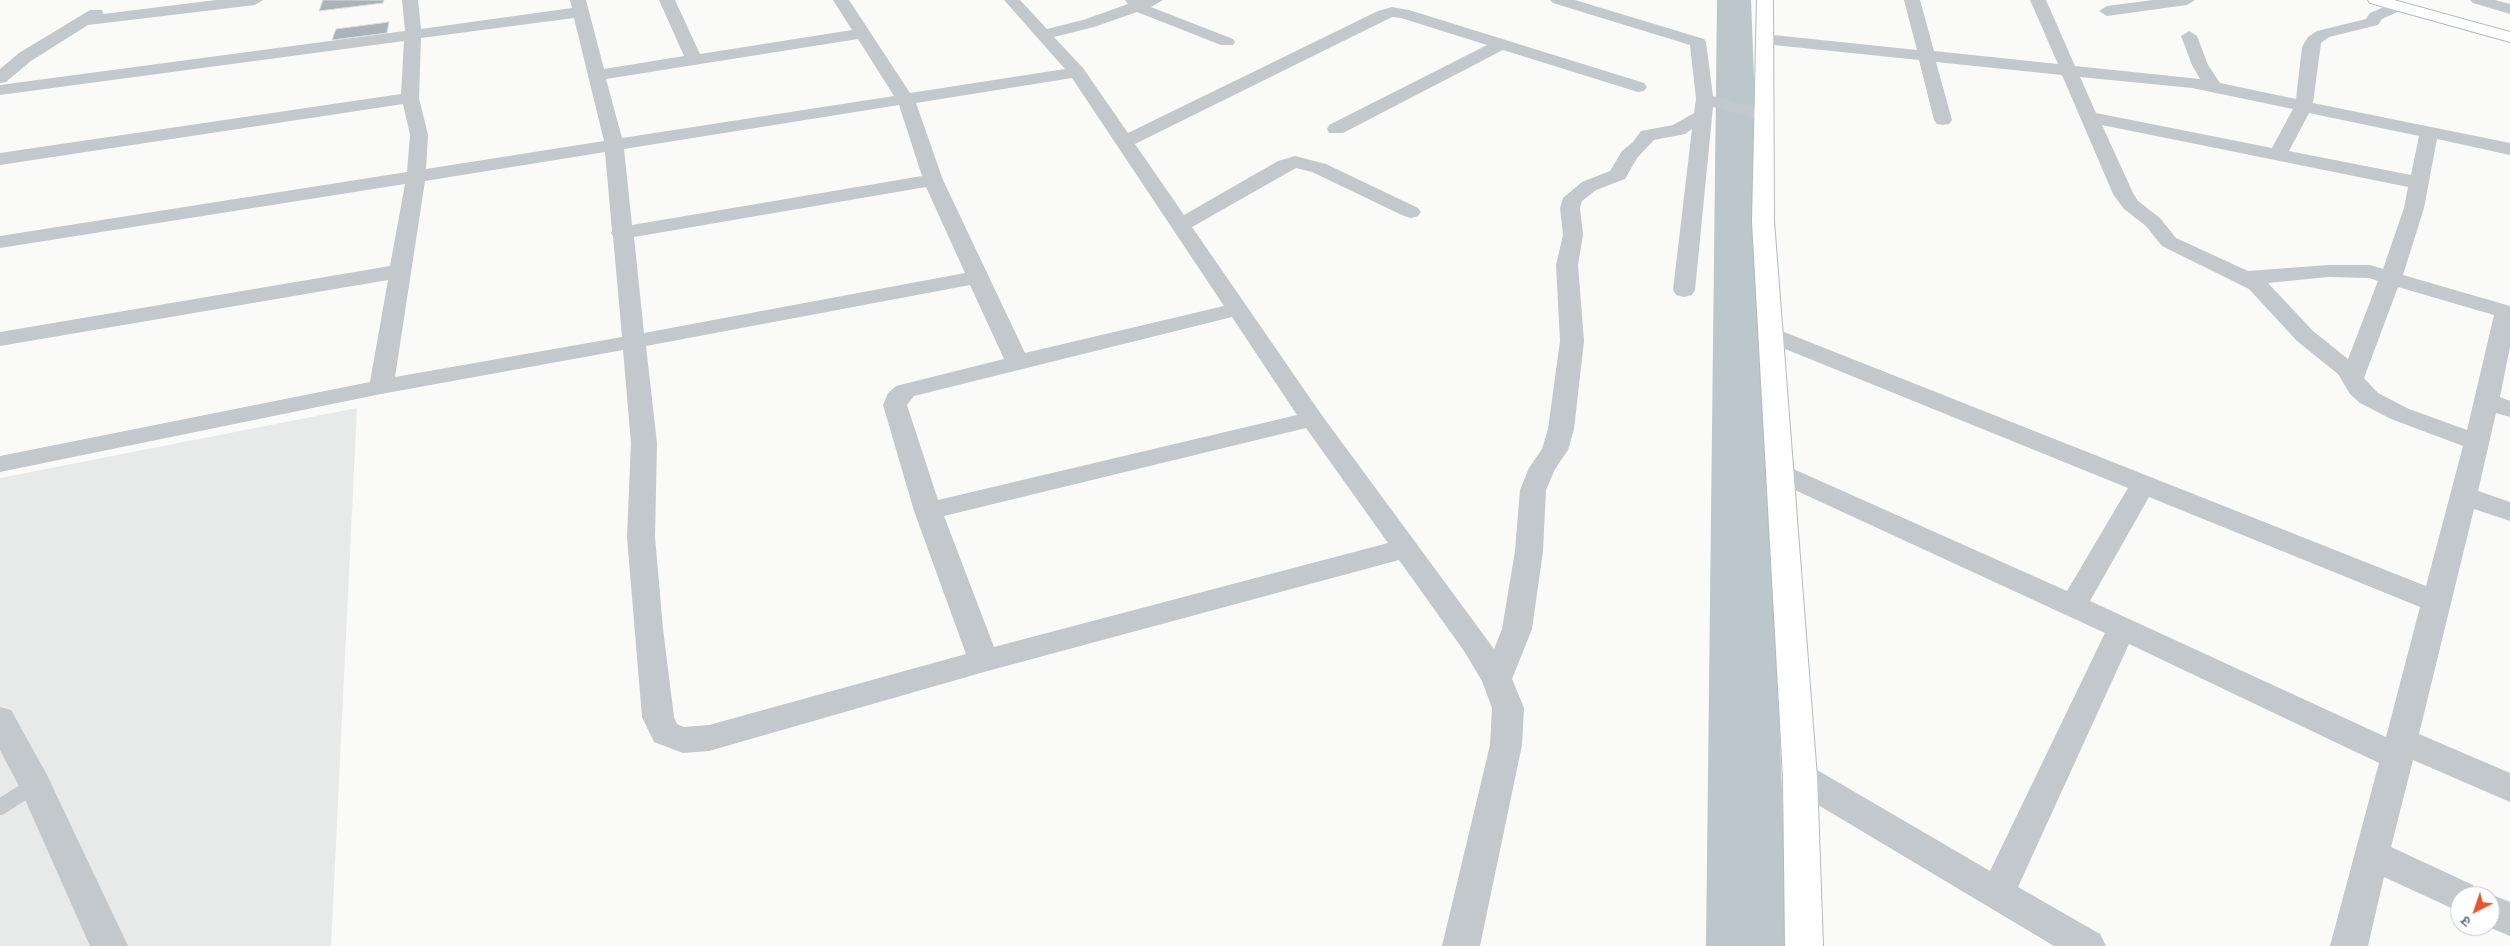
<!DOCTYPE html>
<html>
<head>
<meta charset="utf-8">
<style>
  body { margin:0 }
  #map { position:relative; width:2510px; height:946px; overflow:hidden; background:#fafaf8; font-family:"DM Sans","Noto Sans Devanagari",sans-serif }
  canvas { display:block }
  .north { position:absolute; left:2450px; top:886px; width:50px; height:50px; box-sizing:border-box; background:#fff; border:1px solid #c1c8cd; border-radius:50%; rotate:221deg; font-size:14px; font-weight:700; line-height:20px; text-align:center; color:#657683 }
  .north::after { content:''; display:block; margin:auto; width:18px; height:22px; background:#e4572e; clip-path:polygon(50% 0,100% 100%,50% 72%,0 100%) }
</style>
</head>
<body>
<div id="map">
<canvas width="2510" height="946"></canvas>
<div class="north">उ</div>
</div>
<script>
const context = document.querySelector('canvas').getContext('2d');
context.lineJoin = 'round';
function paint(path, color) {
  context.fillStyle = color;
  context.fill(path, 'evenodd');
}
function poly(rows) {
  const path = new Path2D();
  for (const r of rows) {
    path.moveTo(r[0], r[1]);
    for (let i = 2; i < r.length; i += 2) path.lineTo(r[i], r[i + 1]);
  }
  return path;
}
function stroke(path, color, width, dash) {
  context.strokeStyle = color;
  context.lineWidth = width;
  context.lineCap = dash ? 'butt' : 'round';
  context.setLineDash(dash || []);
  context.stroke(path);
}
paint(poly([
  [357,408,331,946,0,946,0,478]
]), '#e8e9e9');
paint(poly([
  [1717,0,1751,0,1788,946,1706,946,1717,0]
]), '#bbc7cb');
const building = poly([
  [323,0,384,0,383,3,319,11,323,0],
  [389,22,387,33,332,40,336,29,389,22]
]);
paint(building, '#aab3b9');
stroke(building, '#dcdcda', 1);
const secondary = poly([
  [1757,0,1773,0,1774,221,1817,777,1823,946,1785,946,1783,777,1752,221,1757,0],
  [2368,0,2394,0,2510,32,2510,42,2370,3,2368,0]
]);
stroke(secondary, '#b3babf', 2);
stroke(poly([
  [0,807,35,785]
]), '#c3c8cc', 16);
paint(poly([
  [216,0,263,0,255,5,88,25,31,61,6,82,0,83,0,69,19,53,90,10,102,10,103,14,216,0],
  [402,0,418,0,421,29,572,8,570,0,586,0,604,69,684,56,659,0,675,0,700,54,852,30,833,0,849,0,910,93,1065,69,1004,0,1020,0,1047,29,1083,20,1128,4,1125,0,1163,0,1151,7,1233,39,1235,42,1233,45,1221,45,1137,12,1094,27,1054,37,1083,68,1128,133,1378,11,1392,7,1409,10,1644,83,1647,87,1644,91,1638,92,1503,50,1343,133,1329,133,1327,129,1329,125,1487,45,1401,18,1392,17,1135,144,1184,215,1278,161,1295,156,1326,164,1418,208,1421,212,1418,216,1411,218,1404,216,1312,172,1296,168,1192,227,1321,414,1494,649,1502,629,1515,551,1520,490,1529,468,1542,449,1548,429,1560,341,1556,265,1563,235,1560,208,1563,198,1582,182,1610,171,1622,151,1633,142,1641,131,1673,125,1694,113,1696,99,1690,45,1553,3,1550,0,1575,0,1704,39,1706,42,1713,96,1770,112,1773,116,1770,120,1764,121,1713,107,1695,290,1692,295,1684,297,1676,295,1673,290,1692,129,1685,134,1654,140,1637,158,1625,179,1596,190,1582,201,1580,208,1583,235,1578,265,1584,341,1574,429,1568,450,1555,469,1546,490,1543,551,1532,629,1512,679,1524,708,1522,745,1480,946,1442,946,1490,745,1492,708,1482,681,1464,651,1399,560,984,672,709,751,683,753,654,742,642,717,627,537,631,443,623,350,381,394,0,472,0,456,370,382,388,280,0,346,0,332,390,266,405,184,0,248,0,236,407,172,410,135,403,104,0,165,0,153,401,94,404,41,0,95,0,85,405,31,402,0],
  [574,18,604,141,426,169,428,135,419,98,421,38,574,18],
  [858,39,894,96,622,138,606,79,858,39],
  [1072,78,1224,306,1025,353,943,180,916,103,1072,78],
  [899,105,922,176,632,225,624,149,899,105],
  [605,152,612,231,611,233,613,236,622,337,395,377,425,181,605,152],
  [926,187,965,273,644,333,634,237,926,187],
  [970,285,1004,359,896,386,888,393,883,405,914,511,966,654,709,725,684,727,677,724,674,717,663,629,655,537,657,443,646,346,970,285],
  [1232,317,1297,415,938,500,907,405,914,396,1232,317],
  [1306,428,1388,543,994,647,944,516,1306,428],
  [1904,0,1920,0,1934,51,2058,64,2030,0,2046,0,2075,66,2200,79,2192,65,2181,36,2189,31,2197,36,2208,65,2220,83,2296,99,2302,47,2308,37,2317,31,2366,19,2370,13,2398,1,2404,3,2406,6,2404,9,2382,19,2378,25,2329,37,2321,43,2313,103,2510,143,2510,155,2437,139,2424,208,2403,275,2510,306,2510,347,2500,397,2510,401,2510,417,2496,413,2478,491,2510,502,2510,521,2474,509,2419,734,2510,773,2510,802,2413,760,2391,847,2473,885,2478,896,2460,896,2460,912,2384,877,2368,946,2330,946,2379,763,2129,644,2018,887,2100,934,2106,946,2054,946,1788,787,1783,777,1788,767,1800,764,1812,767,1990,871,2105,633,1771,479,1767,473,1771,467,1780,465,1789,467,2067,591,2128,488,1763,340,1759,335,1763,330,1771,328,1779,330,2426,586,2463,446,2391,419,2360,403,2350,394,2338,374,2297,341,2249,289,2162,246,2146,226,2124,209,2113,194,2062,75,1936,62,1952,120,1949,124,1943,125,1937,124,1934,120,1919,60,1764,44,1756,39,1764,34,1917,50,1904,0],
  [2080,77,2192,88,2293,109,2272,148,2096,113,2080,77],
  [2309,113,2419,136,2411,175,2289,151,2309,113],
  [2102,125,2408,187,2404,208,2383,269,2370,265,2328,265,2248,271,2176,238,2160,218,2138,201,2133,193,2102,125],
  [2328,277,2369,278,2378,281,2348,359,2313,331,2268,283,2328,277],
  [2398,287,2494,315,2467,430,2409,409,2378,393,2364,378,2398,287],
  [2149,497,2420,607,2386,737,2090,601,2149,497],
  [2153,0,2195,0,2187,5,2107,16,2099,11,2107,6,2153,0],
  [2470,0,2495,0,2510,4,2510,14,2473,3,2470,0],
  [0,707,11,710,47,775,128,946,90,946,19,786,0,750,0,707],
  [2490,894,2510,902,2510,936,2486,926,2490,926,2490,896,2484,896,2490,894]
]), '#c3c8cc');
paint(secondary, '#fff');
</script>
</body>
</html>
